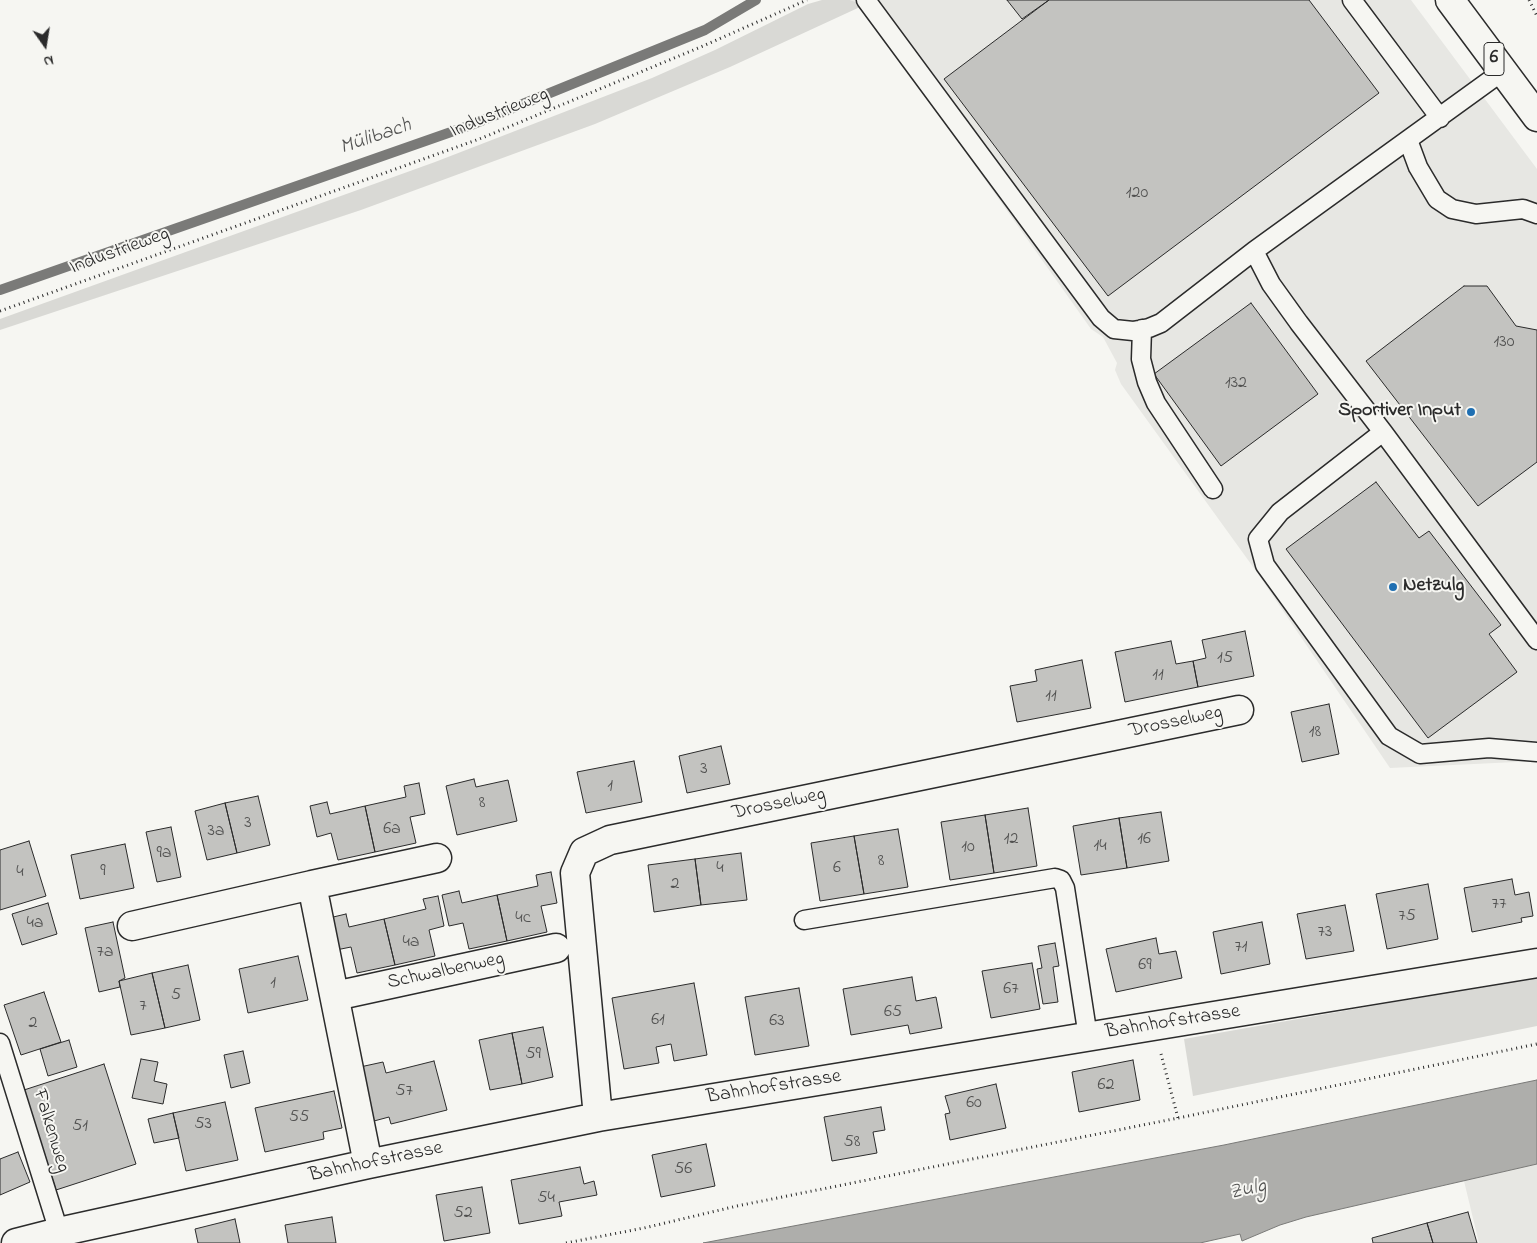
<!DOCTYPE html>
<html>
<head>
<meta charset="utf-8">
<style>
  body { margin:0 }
  #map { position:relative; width:1537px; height:1243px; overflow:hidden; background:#f6f6f2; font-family:"Indie Flower",sans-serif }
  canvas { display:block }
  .north { position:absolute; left:20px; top:20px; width:50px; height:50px; -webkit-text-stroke:4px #f6f6f2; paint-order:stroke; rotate:167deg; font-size:14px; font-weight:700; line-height:20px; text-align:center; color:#2b2b2b }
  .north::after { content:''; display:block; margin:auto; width:18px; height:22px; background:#2b2b2b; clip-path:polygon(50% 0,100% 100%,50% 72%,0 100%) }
</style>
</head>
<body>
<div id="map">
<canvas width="1537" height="1243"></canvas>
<div class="north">N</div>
</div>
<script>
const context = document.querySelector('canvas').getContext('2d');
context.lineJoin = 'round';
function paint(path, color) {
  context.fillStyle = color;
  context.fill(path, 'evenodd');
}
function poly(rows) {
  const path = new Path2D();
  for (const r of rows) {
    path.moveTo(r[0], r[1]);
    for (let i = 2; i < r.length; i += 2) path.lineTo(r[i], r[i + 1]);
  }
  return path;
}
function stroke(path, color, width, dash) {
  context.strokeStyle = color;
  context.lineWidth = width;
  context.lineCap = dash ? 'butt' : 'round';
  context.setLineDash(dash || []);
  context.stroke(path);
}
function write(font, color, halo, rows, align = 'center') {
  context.font = font + ' "Indie Flower",sans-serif';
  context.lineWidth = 4;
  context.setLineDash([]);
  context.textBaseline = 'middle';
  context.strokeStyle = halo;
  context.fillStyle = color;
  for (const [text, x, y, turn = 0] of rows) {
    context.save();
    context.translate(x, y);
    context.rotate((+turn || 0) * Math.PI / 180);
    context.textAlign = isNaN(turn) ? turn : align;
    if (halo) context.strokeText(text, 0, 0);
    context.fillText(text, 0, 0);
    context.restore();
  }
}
paint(poly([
  [850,0,1411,0,1537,169,1537,761,1390,768,1256,571,1121,384,1115,370,1117,363,1103,337,1091,329,888,43,856,2],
  [1537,1164,1537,1243,1479,1243,1464,1181]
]), '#e7e7e3');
paint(poly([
  [822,0,850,0,856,2,860,7,730,67,595,124,361,210,0,330,0,319,435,162,652,78,715,50,808,4],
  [1537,977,1537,1026,1193,1096,1184,1039]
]), '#d9d9d5');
const water = poly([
  [1537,1080,1537,1164,1306,1217,1280,1225,1242,1241,1240,1234,1200,1243,703,1243,1224,1145,1537,1080]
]);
paint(water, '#aeaeab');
stroke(water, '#7a7a78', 1);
stroke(poly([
  [0,290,471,125,705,30,756,0]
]), '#7a7a78', 10);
const building = poly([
  [1007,0,1049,0,1022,19,1007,0],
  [1049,0,1309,0,1379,93,1108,296,944,79,1049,0],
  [1464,286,1487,286,1516,326,1537,330,1537,462,1478,506,1366,361,1464,286],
  [1251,303,1318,394,1221,466,1154,374,1251,303],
  [1376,482,1419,538,1429,531,1501,625,1489,634,1517,672,1428,738,1286,549,1376,482],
  [1245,631,1254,676,1198,687,1193,661,1206,658,1202,640,1245,631],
  [1171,641,1176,664,1193,661,1198,687,1125,702,1115,652,1171,641],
  [1082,660,1091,708,1017,722,1010,686,1037,681,1035,670,1082,660],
  [1329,704,1339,754,1302,762,1291,712,1329,704],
  [721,746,730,784,687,793,679,756,721,746],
  [634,761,642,802,586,813,577,772,634,761],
  [474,779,476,787,508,780,517,821,457,835,446,786,474,779],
  [419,783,425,814,410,817,416,843,375,852,365,806,406,797,404,786,419,783],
  [258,796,270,845,237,853,225,803,258,796],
  [327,802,330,814,365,806,375,852,338,860,331,833,317,837,310,806,327,802],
  [225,803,237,853,207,860,195,811,225,803],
  [1028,808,1037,866,994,873,985,815,1028,808],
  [1161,812,1169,861,1127,868,1119,818,1161,812],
  [985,815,994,873,950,880,941,822,985,815],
  [1119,818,1127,868,1081,875,1073,826,1119,818],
  [171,827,181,877,157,882,146,832,171,827],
  [898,829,908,887,864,894,854,836,898,829],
  [854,836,864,894,820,901,811,843,854,836],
  [29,841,46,896,0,910,0,850,29,841],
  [125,844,134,888,80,899,71,855,125,844],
  [741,853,747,900,701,905,695,859,741,853],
  [695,859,701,905,654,912,648,865,695,859],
  [551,872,557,903,541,906,547,932,507,941,497,895,538,886,536,875,551,872],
  [1512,879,1515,895,1529,892,1533,916,1521,918,1522,922,1472,932,1464,888,1512,879],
  [1428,884,1438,939,1387,949,1376,894,1428,884],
  [459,891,462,903,497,895,507,941,469,949,463,923,449,926,442,895,459,891],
  [438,896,444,926,429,930,435,956,395,965,384,919,426,909,423,899,438,896],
  [48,903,57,934,22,945,12,914,48,903],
  [1345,905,1354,951,1306,959,1297,914,1345,905],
  [346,914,349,927,384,919,395,965,357,973,351,947,336,950,329,918,346,914],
  [113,922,125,978,119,981,120,987,99,992,85,928,113,922],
  [1262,922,1270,964,1221,974,1213,932,1262,922],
  [1156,938,1159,954,1176,951,1182,978,1116,992,1106,949,1156,938],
  [1055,943,1059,966,1053,967,1058,1002,1043,1004,1037,969,1042,968,1038,946,1055,943],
  [298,956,308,1000,248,1013,239,969,298,956],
  [1032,963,1040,1009,991,1018,982,971,1032,963],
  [188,965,200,1020,165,1028,152,973,188,965],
  [152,973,165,1028,131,1035,119,981,152,973],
  [912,977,916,1001,936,997,942,1028,910,1034,908,1025,851,1035,843,989,912,977],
  [694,983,707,1055,674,1061,671,1044,656,1047,659,1063,624,1069,612,998,694,983],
  [799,988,809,1046,755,1055,745,997,799,988],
  [44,992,61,1042,21,1055,4,1005,44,992],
  [543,1027,553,1077,522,1084,512,1033,543,1027],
  [512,1033,522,1084,490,1090,479,1040,512,1033],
  [69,1040,77,1067,48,1076,40,1049,69,1040],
  [243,1051,250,1083,231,1088,224,1055,243,1051],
  [141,1059,158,1062,154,1081,167,1084,163,1104,132,1098,141,1059],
  [1133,1060,1140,1100,1079,1112,1072,1072,1133,1060],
  [434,1061,447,1110,391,1124,389,1117,374,1121,360,1067,383,1062,386,1073,434,1061],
  [104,1064,136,1164,56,1190,24,1090,104,1064],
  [996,1084,1006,1128,950,1140,945,1114,950,1113,945,1096,996,1084],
  [334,1091,342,1128,323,1132,324,1139,265,1152,255,1108,334,1091],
  [225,1102,238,1160,186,1171,173,1113,225,1102],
  [881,1107,885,1130,873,1132,877,1153,832,1161,824,1117,881,1107],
  [173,1113,179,1138,154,1143,148,1119,173,1113],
  [706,1144,715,1186,661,1197,652,1155,706,1144],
  [18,1152,30,1182,0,1195,0,1159,18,1152],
  [580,1167,584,1184,594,1181,597,1195,559,1202,562,1216,519,1224,511,1180,580,1167],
  [482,1187,490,1233,444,1241,436,1195,482,1187],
  [1468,1212,1477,1243,1433,1243,1427,1223,1468,1212],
  [332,1217,336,1243,288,1243,285,1225,332,1217],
  [235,1219,240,1243,198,1243,195,1229,235,1219],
  [1427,1223,1433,1243,1373,1243,1372,1238,1427,1223]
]);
paint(building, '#c3c3c0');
stroke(building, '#2b2b2b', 1);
const service = poly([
  [866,0,1101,318,1114,329,1133,331,1149,328,1161,323,1254,251,1503,71],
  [1352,0,1440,118],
  [1408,140,1418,167,1437,199,1452,209,1476,214,1523,209,1537,214],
  [1254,251,1271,284,1299,323,1383,432,1537,640],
  [1142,329,1141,359,1147,382,1156,403,1213,489],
  [1383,432,1280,512,1258,539,1265,565,1389,736,1420,754,1489,748,1537,752],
  [804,920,1055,878,1061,880,1065,888,1088,1037],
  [0,1043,59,1232]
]);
const minor = poly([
  [132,926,312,885],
  [335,996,556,948],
  [598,1117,575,873,584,852,610,840,1239,710],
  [368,1164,312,885,437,858],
  [16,1243,59,1232,368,1164,598,1117,1537,963]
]);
const primary = poly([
  [1450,0,1537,117]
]);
stroke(service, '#2b2b2b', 21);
stroke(minor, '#2b2b2b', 31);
stroke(primary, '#2b2b2b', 31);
stroke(poly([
  [1529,0,1537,16],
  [0,311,482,138,703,46,807,0],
  [1161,1054,1178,1118],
  [566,1243,644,1228,737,1206,1178,1118,1537,1044]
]), '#2b2b2b', 3, [1, 4]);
stroke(service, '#f6f6f2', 18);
stroke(minor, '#f6f6f2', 28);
stroke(primary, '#f6f6f2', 28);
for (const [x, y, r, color] of [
  [1471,412,5,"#1f6fb2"],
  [1393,587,5,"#1f6fb2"]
]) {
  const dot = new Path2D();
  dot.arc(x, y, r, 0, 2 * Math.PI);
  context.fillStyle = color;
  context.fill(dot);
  stroke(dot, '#f6f6f2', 2);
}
write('18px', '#515150', null, [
  ["120",1137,194],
  ["130",1504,343],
  ["132",1236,384],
  ["15",1225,659],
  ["11",1158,676],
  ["11",1051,697],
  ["18",1315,733],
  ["3",704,770],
  ["1",610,787],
  ["8",482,804],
  ["3",248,824],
  ["6a",392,830],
  ["3a",216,832],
  ["12",1011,840],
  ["16",1144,840],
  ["14",1100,847],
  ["10",968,848],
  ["9a",164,854],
  ["8",881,862],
  ["4",720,869],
  ["6",837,869],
  ["9",103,872],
  ["4",20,873],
  ["2",675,885],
  ["77",1499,905],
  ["75",1407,917],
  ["4c",523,919],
  ["4a",35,924],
  ["73",1325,933],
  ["4a",411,943],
  ["71",1241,948],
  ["7a",105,953],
  ["69",1145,966],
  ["1",273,984],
  ["67",1011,990],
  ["5",176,996],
  ["7",143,1007],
  ["65",893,1013],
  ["61",658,1021],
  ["63",777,1022],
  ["2",33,1024],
  ["59",533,1055],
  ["62",1106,1086],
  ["57",404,1092],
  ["60",974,1104],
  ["55",299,1118],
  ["53",203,1125],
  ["51",80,1127],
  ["58",852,1143],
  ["56",683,1170],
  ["54",546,1199],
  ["52",463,1214]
]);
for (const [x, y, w] of [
  [1494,59,20]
]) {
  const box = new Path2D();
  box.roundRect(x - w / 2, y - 16.5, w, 33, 4);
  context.fillStyle = '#f6f6f2';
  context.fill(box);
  stroke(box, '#2b2b2b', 1);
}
write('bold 19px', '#2b2b2b', null, [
  ["6",1494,59]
]);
write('20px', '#2b2b2b', '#f6f6f2', [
  ["Industrieweg",500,114,-22],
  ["Industrieweg",120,252,-20],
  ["Drosselweg",1176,723,-12],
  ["Drosselweg",779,805,-12],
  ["Schwalbenweg",446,972,-12],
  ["Bahnhofstrasse",1173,1023,-9],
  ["Bahnhofstrasse",774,1088,-9],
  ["Falkenweg",50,1131,73],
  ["Bahnhofstrasse",376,1163,-12]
]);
write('bold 20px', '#2b2b2b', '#f6f6f2', [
  ["Sportiver Input",1461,412],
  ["Netzulg",1403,587,"left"]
], 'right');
write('italic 21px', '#525251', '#f6f6f2', [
  ["Mülibach",376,138,-19],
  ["Zulg",1248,1191,-12]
]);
</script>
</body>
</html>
